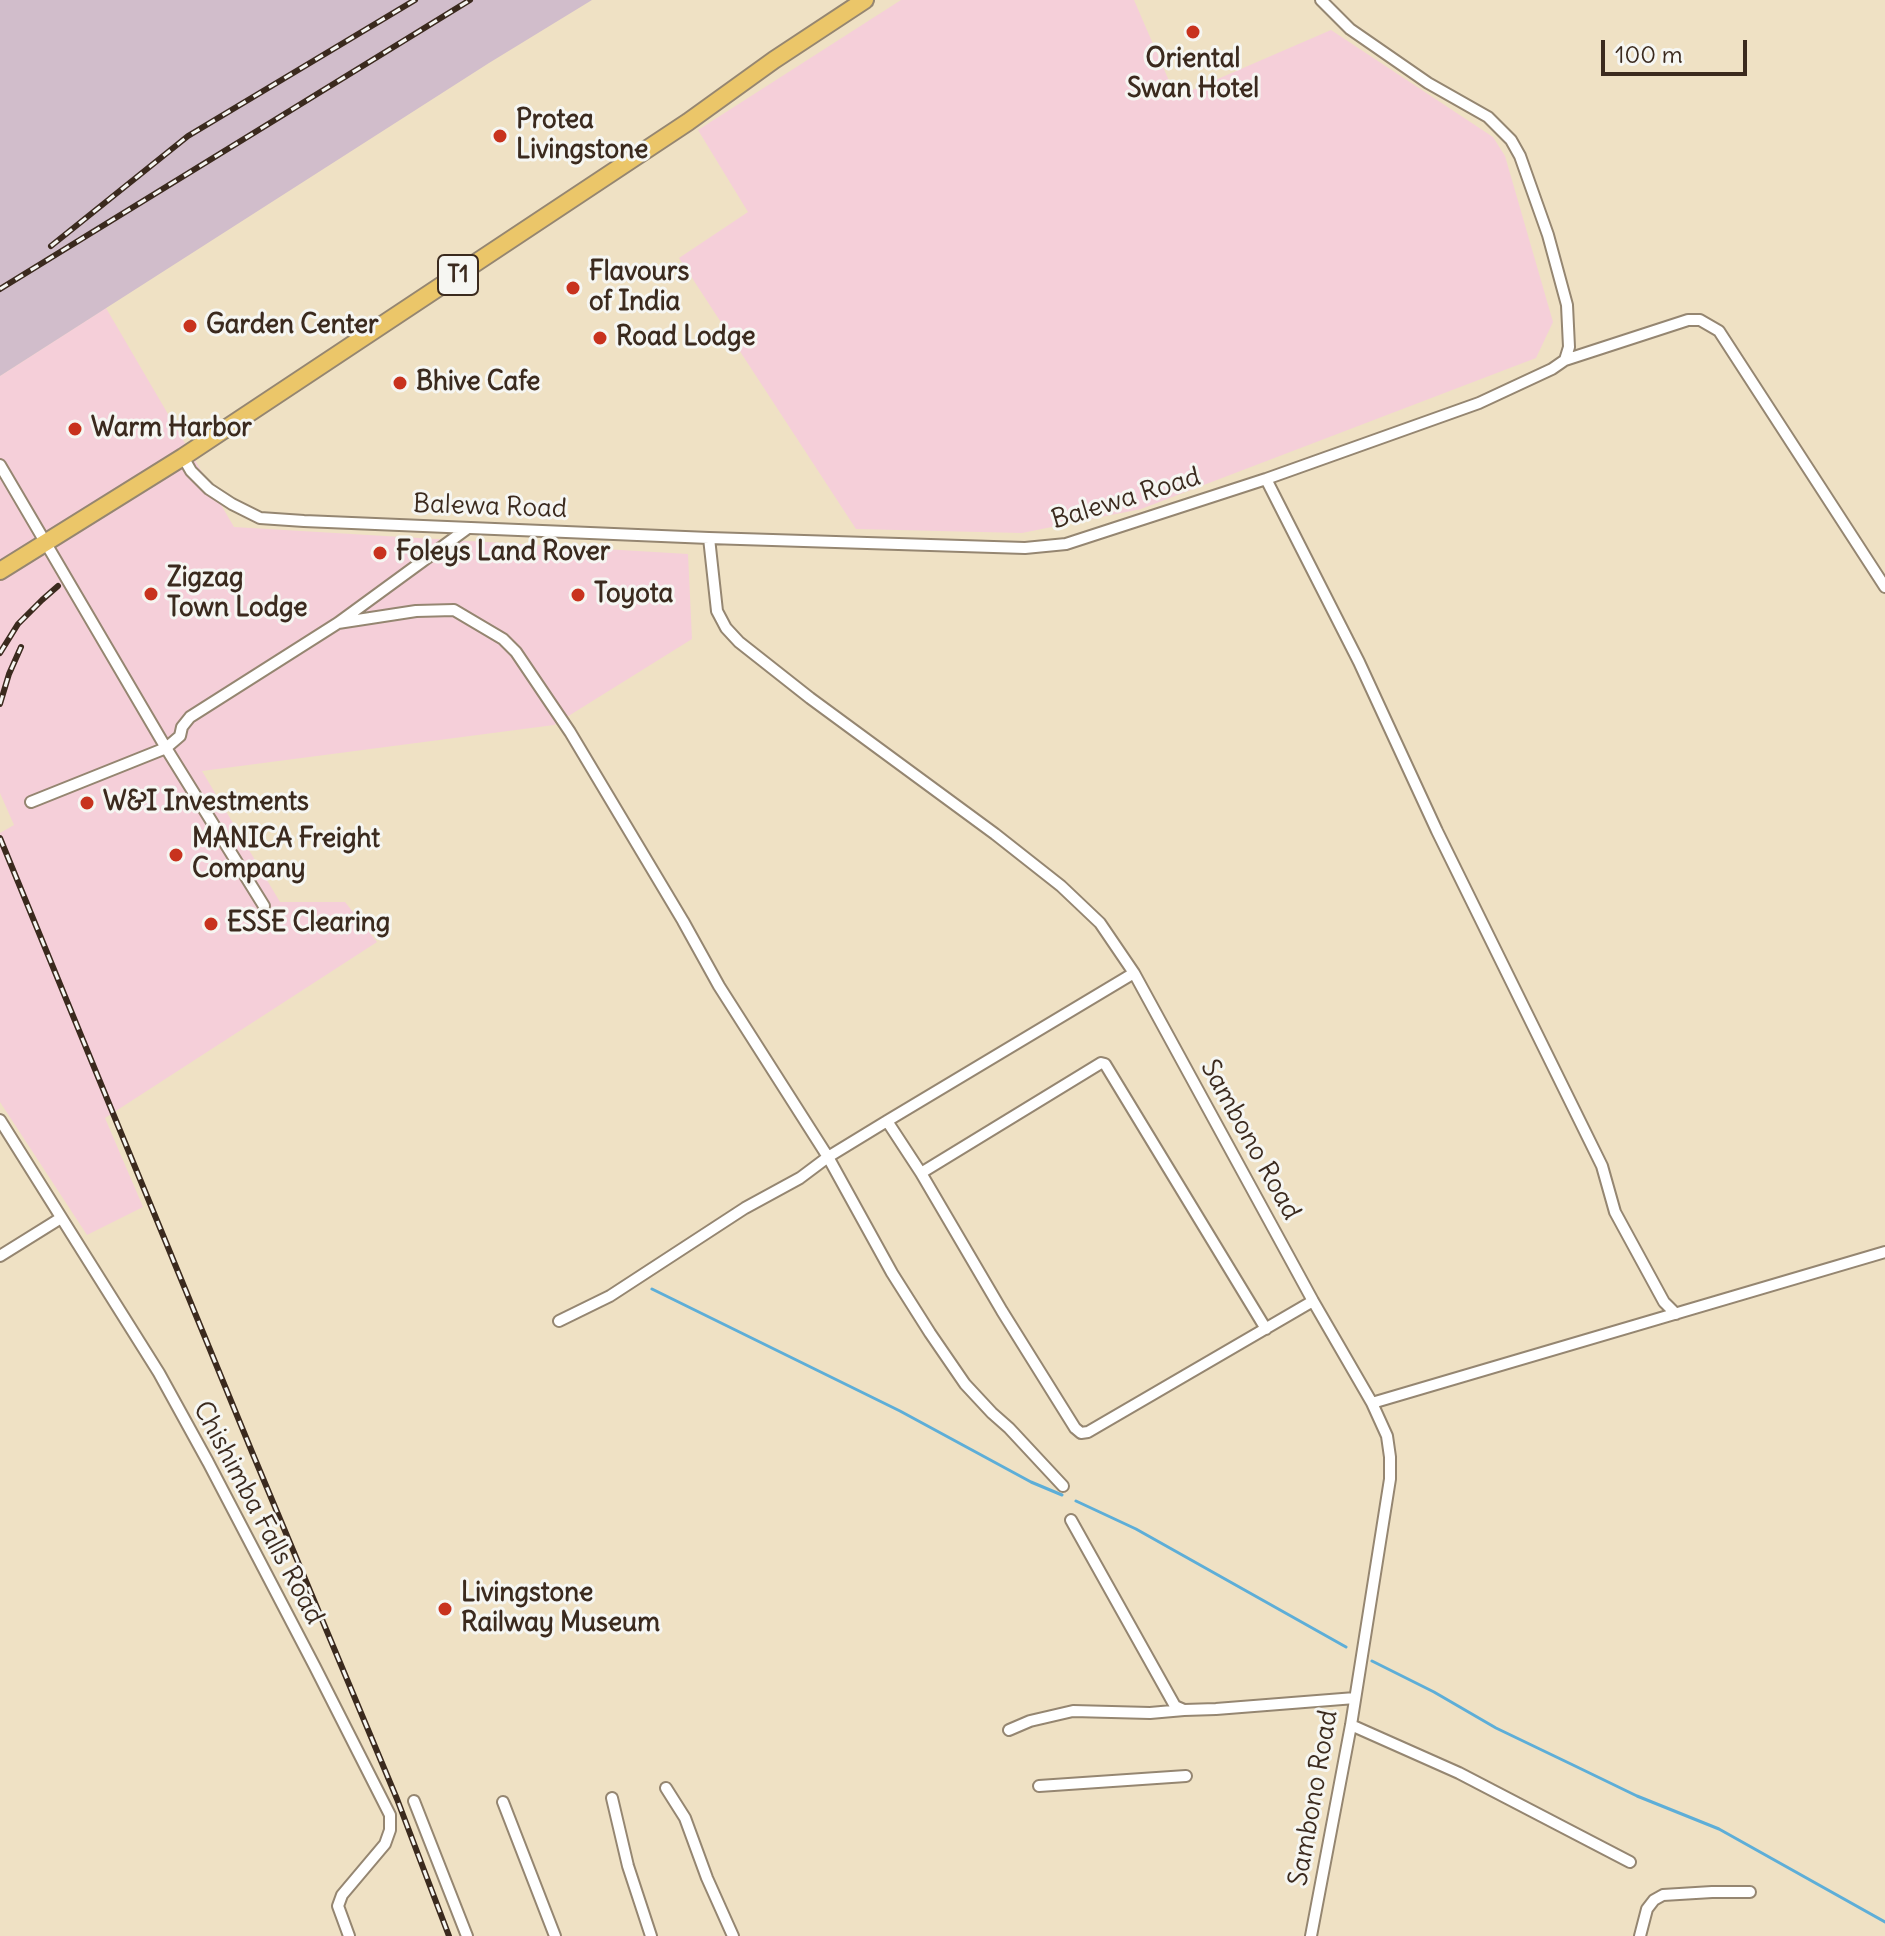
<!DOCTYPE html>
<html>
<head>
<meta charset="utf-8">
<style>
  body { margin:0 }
  #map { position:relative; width:1885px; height:1936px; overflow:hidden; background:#efe1c4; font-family:Delius,sans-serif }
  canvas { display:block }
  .scale { position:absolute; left:1601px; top:40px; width:146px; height:36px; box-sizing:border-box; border:4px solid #3b2a1e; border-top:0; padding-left:10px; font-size:24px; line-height:28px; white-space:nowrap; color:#3b2a1e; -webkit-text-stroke:6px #f6f6f2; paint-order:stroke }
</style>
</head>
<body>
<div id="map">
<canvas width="1885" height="1936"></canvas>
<div class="scale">100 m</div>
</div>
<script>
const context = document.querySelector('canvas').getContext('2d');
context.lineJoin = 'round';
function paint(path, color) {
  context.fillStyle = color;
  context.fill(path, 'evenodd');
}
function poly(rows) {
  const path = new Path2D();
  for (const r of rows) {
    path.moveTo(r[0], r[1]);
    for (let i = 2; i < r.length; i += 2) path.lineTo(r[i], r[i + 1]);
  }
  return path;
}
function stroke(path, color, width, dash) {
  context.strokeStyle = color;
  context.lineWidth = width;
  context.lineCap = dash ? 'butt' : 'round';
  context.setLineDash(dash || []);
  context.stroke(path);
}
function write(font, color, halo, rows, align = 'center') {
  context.font = font + ' Delius,sans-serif';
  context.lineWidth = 6;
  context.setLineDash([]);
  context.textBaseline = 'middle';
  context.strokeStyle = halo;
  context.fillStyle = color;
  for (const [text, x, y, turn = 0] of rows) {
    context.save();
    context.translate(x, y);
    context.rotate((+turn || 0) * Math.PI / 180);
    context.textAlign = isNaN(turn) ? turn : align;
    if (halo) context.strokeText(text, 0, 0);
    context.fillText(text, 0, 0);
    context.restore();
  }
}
paint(poly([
  [901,0,1134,0,1176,97,1331,30,1493,137,1505,156,1553,322,1536,358,1141,509,1022,533,856,529,679,258,748,212,698,130],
  [106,308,234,527,688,554,692,639,554,725,202,771,280,902,345,902,377,942,105,1118,143,1207,87,1235,0,1102,0,833,14,825,0,793,0,376]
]), '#f5cfd9');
paint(poly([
  [0,0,592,0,489,63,0,376]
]), '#d1bdcb');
stroke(poly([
  [652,1289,900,1411,1031,1482,1062,1495],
  [1076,1501,1136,1529,1346,1647],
  [1372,1661,1434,1692,1496,1728,1573,1765,1637,1796,1719,1829,1885,1922]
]), '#5daed8', 3);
const minor = poly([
  [1565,360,1688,320,1700,320,1719,331,1885,587],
  [183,457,191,471,209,489,232,504,260,518,304,521,709,538,1025,548,1066,544,1266,479,1479,403,1552,369,1565,360,1569,347,1567,305,1548,235,1520,156,1511,140,1488,117,1428,83,1350,29,1321,0],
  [0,465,166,748,264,906],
  [1266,479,1359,662,1437,831,1602,1166,1615,1212,1664,1302,1676,1314],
  [709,538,717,611,726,628,739,642,810,698,995,834,1061,886,1100,923,1134,973,1313,1301,1372,1403,1387,1436,1390,1457,1390,1479,1351,1725,1311,1936],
  [338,623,416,611,454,610,503,639,516,652,570,732,683,921,719,986,828,1157,892,1273,930,1333,965,1384,992,1413,1009,1428,1063,1486],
  [31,802,166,748,180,736,182,727,190,717,338,623,468,528],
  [0,1120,159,1373,208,1462,315,1667,390,1815,390,1830,385,1844,342,1895,338,1906,349,1936],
  [887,1121,921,1173,1002,1311,1075,1428,1081,1433,1088,1432,1313,1301],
  [921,1173,1101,1063,1105,1064,1266,1329],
  [0,1256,61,1218],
  [559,1321,610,1296,745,1208,800,1178,828,1157,887,1121,1134,973],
  [1372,1403,1885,1252],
  [1071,1520,1175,1706,1184,1710,1216,1709,1355,1698],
  [1351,1725,1459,1773,1630,1862],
  [1009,1730,1030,1721,1073,1711,1150,1713,1184,1710],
  [1039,1786,1186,1776],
  [666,1788,685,1818,707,1878,733,1936],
  [612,1798,628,1866,651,1936],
  [414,1801,467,1936],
  [503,1802,555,1936],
  [1640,1936,1647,1909,1654,1900,1663,1895,1712,1892,1750,1892]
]);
const highway = poly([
  [0,571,183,457,688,122,774,60,865,0]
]);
stroke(minor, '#958671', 14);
stroke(highway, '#958671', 20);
stroke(minor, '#fff', 10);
stroke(highway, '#ebc669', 16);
const rail = poly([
  [51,246,188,136,415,0],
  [0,289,470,0],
  [0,653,18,624,42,600,58,586],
  [0,704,9,674,21,647],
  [0,838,252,1452,397,1799,449,1936]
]);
stroke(rail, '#3b2a1e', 6);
stroke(rail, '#f6f6f2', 3, [9]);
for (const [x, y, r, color] of [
  [1193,32,8,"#c8321e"],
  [500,136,8,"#c8321e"],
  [573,288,8,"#c8321e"],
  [190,326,8,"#c8321e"],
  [600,338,8,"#c8321e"],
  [400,383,8,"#c8321e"],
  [75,429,8,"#c8321e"],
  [380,553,8,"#c8321e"],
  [151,594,8,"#c8321e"],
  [578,595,8,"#c8321e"],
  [87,803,8,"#c8321e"],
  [176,855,8,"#c8321e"],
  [211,924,8,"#c8321e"],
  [445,1609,8,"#c8321e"]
]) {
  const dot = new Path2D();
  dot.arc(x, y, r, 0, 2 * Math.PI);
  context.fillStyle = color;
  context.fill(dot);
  stroke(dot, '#f6f6f2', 3);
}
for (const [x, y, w] of [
  [458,275,40]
]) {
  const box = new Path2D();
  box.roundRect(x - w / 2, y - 20, w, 40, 6);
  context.fillStyle = '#f6f6f2';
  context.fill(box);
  stroke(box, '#3b2a1e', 2);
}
write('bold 24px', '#3b2a1e', null, [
  ["T1",458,275]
]);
write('bold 26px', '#3b2a1e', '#f6f6f2', [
  ["Oriental",1193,60,"center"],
  ["Swan Hotel",1193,90,"center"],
  ["Protea",516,121],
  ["Livingstone",516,151],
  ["Flavours",589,273],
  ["of India",589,303],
  ["Garden Center",206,326],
  ["Road Lodge",616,338],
  ["Bhive Cafe",416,383],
  ["Warm Harbor",91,429],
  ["Foleys Land Rover",396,553],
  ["Zigzag",167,579],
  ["Town Lodge",167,609],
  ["Toyota",594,595],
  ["W&I Investments",103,803],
  ["MANICA Freight",192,840],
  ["Company",192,870],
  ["ESSE Clearing",227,924],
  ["Livingstone",461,1594],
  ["Railway Museum",461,1624]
], 'left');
write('26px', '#3b2a1e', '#f6f6f2', [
  ["Balewa Road",1126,499,-17],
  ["Balewa Road",490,507,2],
  ["Sambono Road",1250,1140,61],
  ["Chishimba Falls Road",258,1513,62],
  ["Sambono Road",1314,1798,-80]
]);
</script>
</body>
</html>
